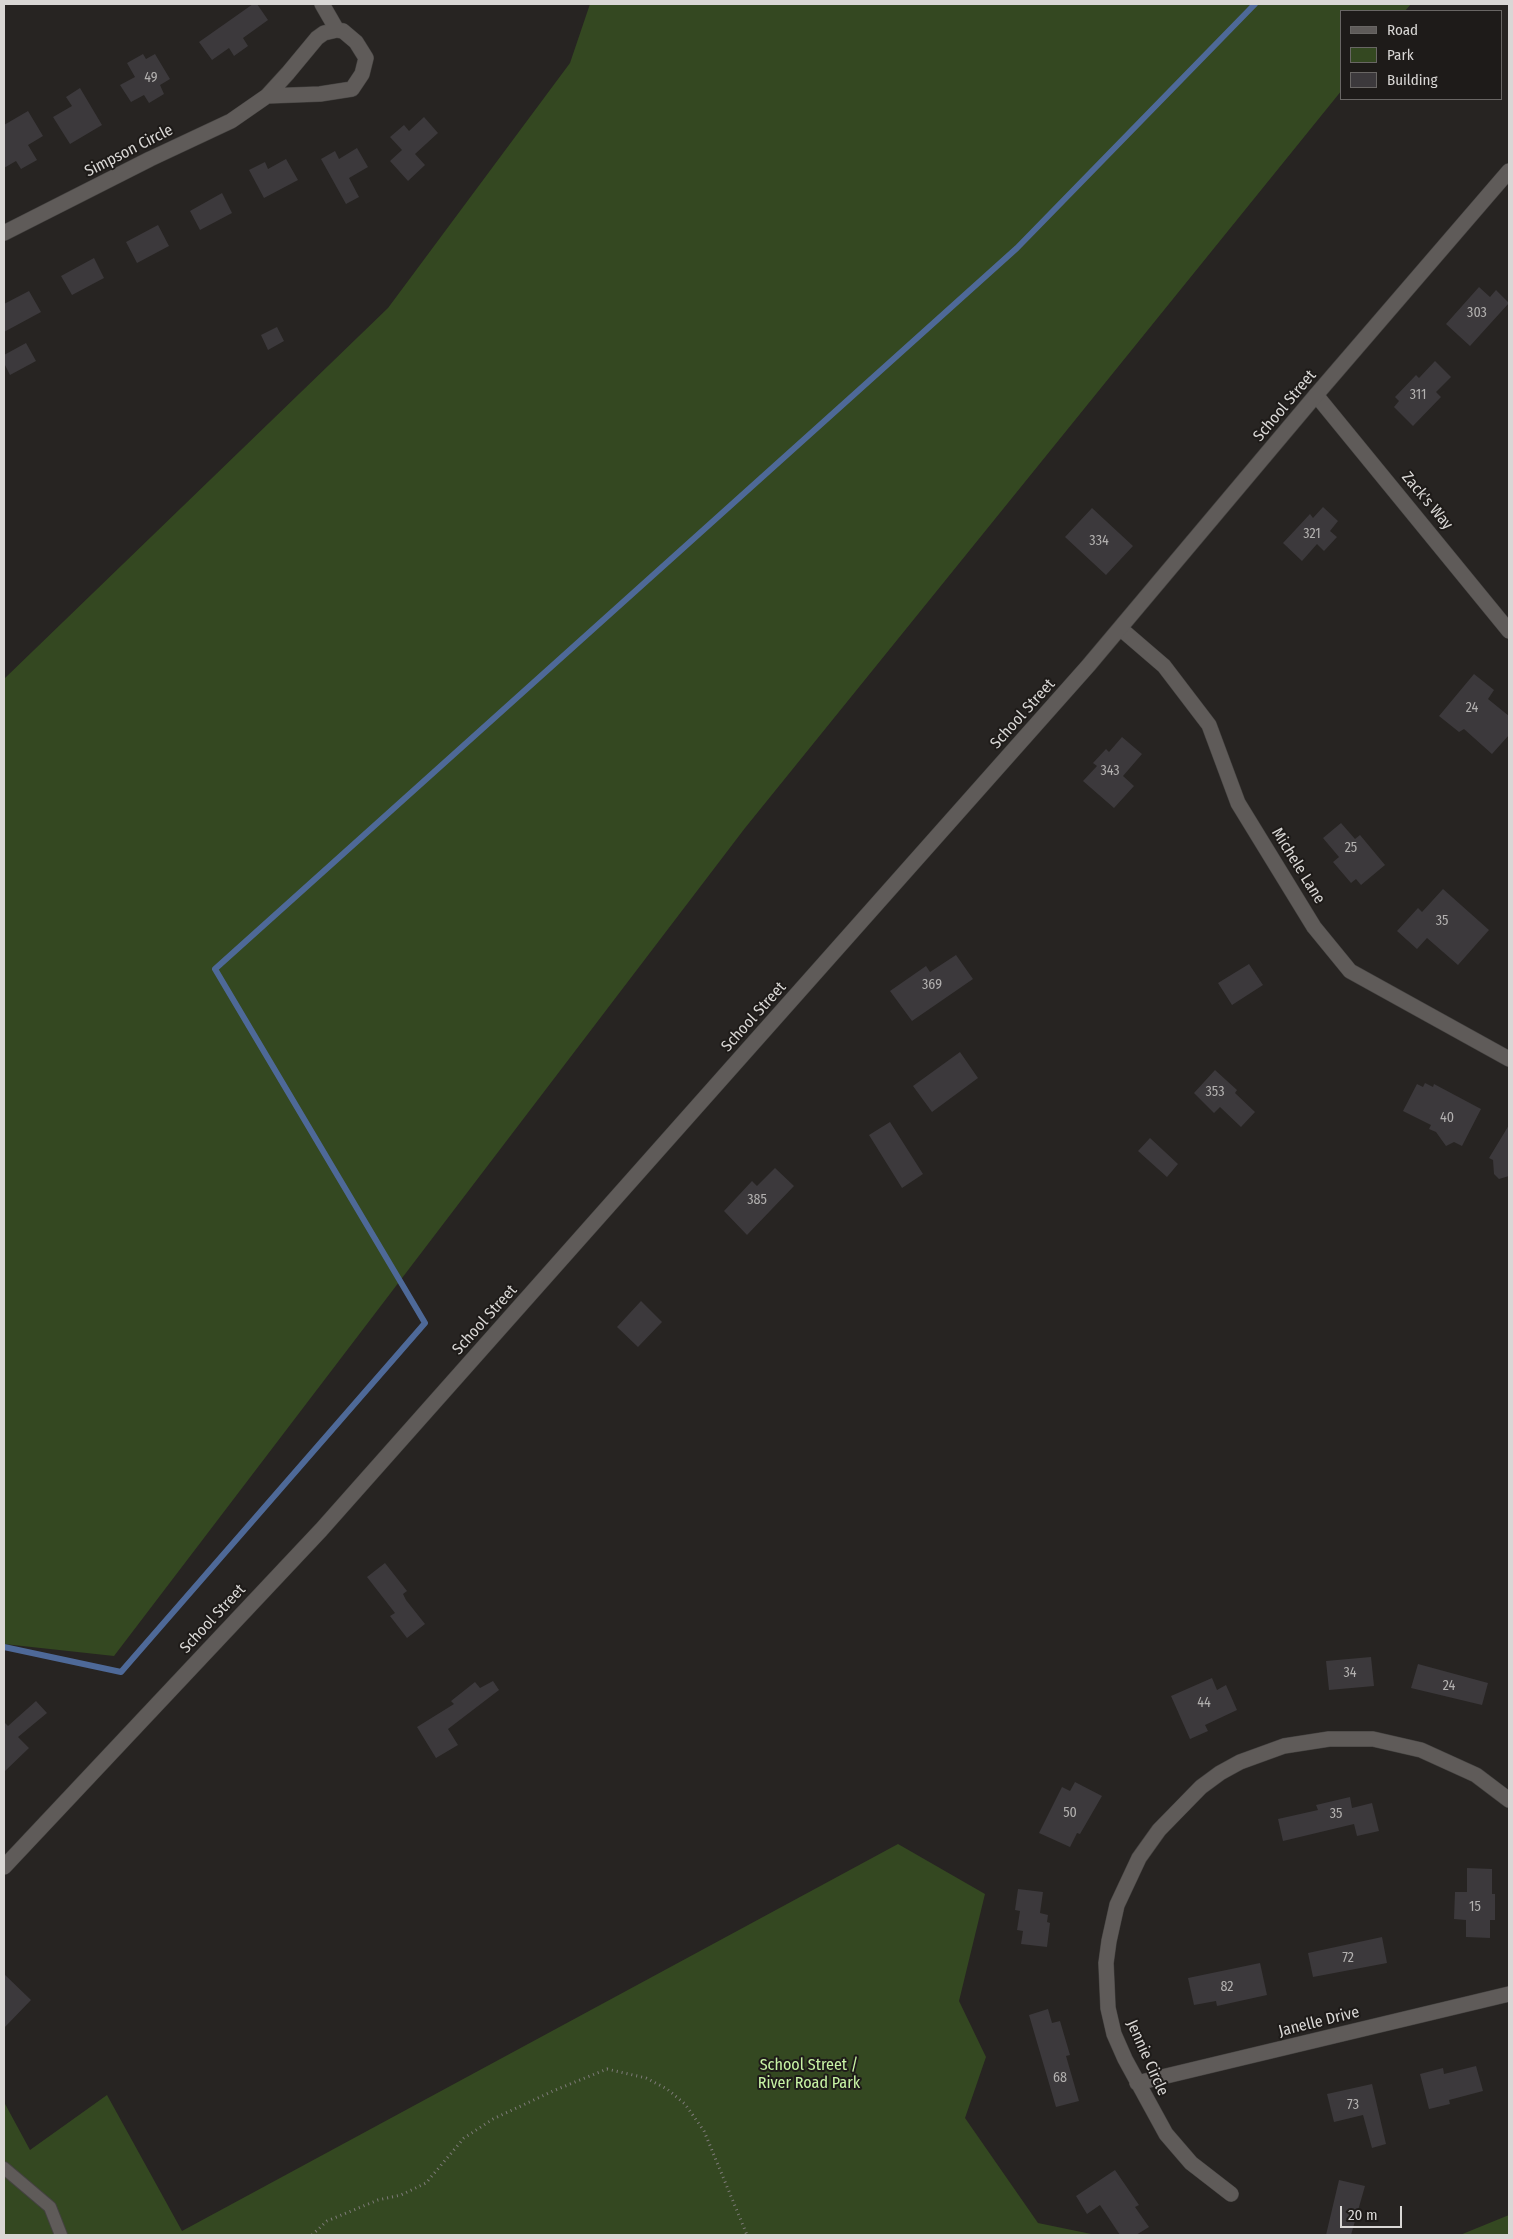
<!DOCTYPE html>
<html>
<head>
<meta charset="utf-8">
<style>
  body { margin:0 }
  #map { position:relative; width:1513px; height:2239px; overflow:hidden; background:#272422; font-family:"Fira Sans Condensed",sans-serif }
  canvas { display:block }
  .frame { position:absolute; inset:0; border:5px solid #d9d7d5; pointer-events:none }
  .legend { position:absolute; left:1340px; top:10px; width:162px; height:90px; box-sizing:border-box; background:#1e1b19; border:1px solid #696664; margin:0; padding:6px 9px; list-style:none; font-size:15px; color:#d9d7d5 }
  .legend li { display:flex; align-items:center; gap:10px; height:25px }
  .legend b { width:25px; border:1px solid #696664 }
  .scale { position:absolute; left:1340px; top:2206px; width:62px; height:22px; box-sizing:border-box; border:2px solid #d9d7d5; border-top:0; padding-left:6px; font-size:15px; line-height:18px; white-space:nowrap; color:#d9d7d5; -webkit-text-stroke:4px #1e1b19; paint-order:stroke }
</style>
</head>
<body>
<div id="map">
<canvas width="1513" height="2239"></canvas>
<div class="frame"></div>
<ul class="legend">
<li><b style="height:6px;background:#5f5b59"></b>Road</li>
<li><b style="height:14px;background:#344821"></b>Park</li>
<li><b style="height:14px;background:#3c393c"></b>Building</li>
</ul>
<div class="scale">20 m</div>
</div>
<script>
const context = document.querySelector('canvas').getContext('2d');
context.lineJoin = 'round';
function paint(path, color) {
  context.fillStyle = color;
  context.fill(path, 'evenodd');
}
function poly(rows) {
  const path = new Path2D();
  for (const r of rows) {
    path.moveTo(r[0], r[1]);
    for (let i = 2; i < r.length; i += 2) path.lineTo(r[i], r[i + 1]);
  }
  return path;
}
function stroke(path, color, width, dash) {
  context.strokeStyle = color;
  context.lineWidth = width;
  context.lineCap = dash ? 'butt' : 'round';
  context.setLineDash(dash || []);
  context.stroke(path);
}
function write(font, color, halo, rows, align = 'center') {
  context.font = font + ' "Fira Sans Condensed",sans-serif';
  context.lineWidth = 4;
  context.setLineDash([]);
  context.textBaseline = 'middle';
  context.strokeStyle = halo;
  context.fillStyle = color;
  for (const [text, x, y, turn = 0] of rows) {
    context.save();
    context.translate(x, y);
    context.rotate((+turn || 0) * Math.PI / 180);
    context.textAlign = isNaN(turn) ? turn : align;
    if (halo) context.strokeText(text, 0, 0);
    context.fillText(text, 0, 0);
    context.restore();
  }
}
paint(poly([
  [590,4,1411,4,1405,11,1342,11,1342,90,745,828,114,1656,4,1644,4,679,388,308,570,63],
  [898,1844,985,1894,959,2001,986,2057,965,2118,1038,2223,1096,2235,4,2235,4,2102,30,2150,107,2095,182,2231],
  [1509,2215,1509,2235,1460,2235]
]), '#344821');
stroke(poly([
  [4,1647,121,1672,425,1323,215,969,1017,248,1255,4]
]), '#4e6998', 6);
paint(poly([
  [253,4,257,4,268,20,243,38,248,46,234,56,229,48,212,60,199,42],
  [143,54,146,59,155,54,170,79,160,85,164,94,149,103,144,95,131,102,120,85,135,77,127,63],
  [80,88,102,125,70,144,53,117,72,106,66,97],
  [28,111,43,136,28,145,37,160,21,169,16,161,4,168,4,125],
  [424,117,438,133,415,154,425,165,408,181,390,161,402,150,390,137,404,125,409,131],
  [357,148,368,167,349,178,359,197,346,204,321,159,335,151,339,159],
  [286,159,298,180,264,198,249,170,265,162,268,169],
  [222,193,232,213,200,230,190,211],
  [158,225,169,246,137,263,126,242],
  [94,258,104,278,72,295,61,276],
  [1479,287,1490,297,1496,290,1509,303,1470,346,1446,324],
  [29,291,41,312,4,332,4,304],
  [277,327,284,341,268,350,261,335],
  [26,343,36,361,10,375,4,363,4,355],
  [1435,361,1451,377,1436,392,1441,397,1413,426,1394,407,1399,401,1395,397,1416,375,1419,378],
  [1323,507,1338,521,1330,531,1337,537,1324,551,1317,544,1302,561,1283,543,1310,514,1313,518],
  [1092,508,1133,546,1106,575,1065,537],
  [1474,674,1494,690,1488,699,1509,716,1509,735,1492,754,1464,729,1459,732,1439,716],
  [1122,737,1142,754,1123,776,1134,786,1114,808,1083,781,1097,766,1093,763,1106,749,1109,752],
  [1341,823,1355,839,1360,835,1385,865,1361,885,1356,879,1351,883,1333,862,1339,857,1323,838],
  [1443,889,1489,930,1458,965,1427,938,1417,949,1397,931,1418,908,1422,912],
  [956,955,973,979,912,1021,890,991,926,966,930,972],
  [1249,964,1263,985,1232,1005,1218,983],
  [960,1052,978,1078,932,1112,913,1086],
  [1215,1070,1237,1090,1235,1093,1255,1112,1241,1127,1220,1107,1214,1113,1194,1093],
  [1425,1083,1433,1087,1434,1084,1481,1109,1462,1146,1454,1142,1446,1146,1436,1132,1429,1129,1431,1125,1403,1111,1417,1084,1423,1087],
  [890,1122,923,1174,902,1188,869,1135],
  [1509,1125,1509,1176,1499,1179,1494,1174,1493,1160,1489,1158],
  [1150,1138,1178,1164,1167,1177,1138,1151],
  [775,1168,794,1186,747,1235,724,1211,752,1181,757,1186],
  [641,1301,662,1322,638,1347,617,1327],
  [385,1563,407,1591,403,1594,406,1600,425,1624,407,1638,390,1616,395,1613,367,1577],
  [1371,1657,1374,1686,1329,1690,1326,1661],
  [1418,1664,1488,1683,1482,1705,1411,1688],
  [1212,1678,1217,1690,1226,1685,1237,1710,1205,1725,1208,1731,1190,1739,1171,1696],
  [493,1681,499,1690,448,1729,458,1745,436,1758,417,1727,454,1704,451,1701,475,1682,480,1688],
  [36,1701,47,1713,18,1737,29,1748,4,1772,4,1722,8,1726],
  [1075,1782,1102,1796,1080,1834,1077,1833,1070,1847,1039,1833,1062,1787,1070,1791],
  [1350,1797,1352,1808,1372,1803,1379,1831,1357,1836,1354,1824,1283,1841,1278,1819,1318,1810,1316,1805],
  [1467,1868,1492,1869,1492,1894,1495,1894,1495,1920,1490,1920,1490,1938,1466,1937,1466,1920,1454,1919,1455,1892,1467,1892],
  [1018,1889,1043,1892,1040,1913,1048,1915,1047,1922,1050,1923,1047,1947,1021,1944,1023,1931,1017,1930,1020,1911,1015,1910],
  [1382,1937,1387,1963,1313,1977,1308,1953],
  [1260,1963,1267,1995,1217,2006,1216,2001,1194,2005,1188,1978],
  [4,1974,31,2000,4,2028],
  [1048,2009,1052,2023,1060,2021,1070,2055,1066,2056,1079,2101,1056,2107,1029,2015],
  [1476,2066,1483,2091,1449,2100,1450,2104,1429,2109,1420,2074,1443,2068,1444,2074],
  [1372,2084,1386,2144,1372,2148,1363,2115,1334,2122,1327,2094],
  [1115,2170,1139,2205,1135,2207,1149,2227,1136,2235,1120,2235,1100,2205,1087,2214,1076,2196],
  [1339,2180,1365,2186,1351,2235,1326,2235]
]), '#3c393c');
const lane = poly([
  [4,2168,50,2207,61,2235]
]);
const street = poly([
  [267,96,320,94,352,89,362,74,366,58,356,42,343,31,337,30],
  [4,233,150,159,231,121,267,96,288,73,317,38,324,33,337,30,322,4],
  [1316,395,1509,631],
  [1121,629,1164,666,1209,725,1238,803,1314,927,1350,971,1509,1059],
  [1137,2083,1509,1994],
  [1231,2194,1191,2163,1166,2134,1125,2059,1114,2034,1108,2008,1106,1963,1109,1941,1117,1905,1139,1858,1159,1830,1201,1787,1220,1773,1240,1762,1284,1746,1329,1739,1373,1739,1421,1750,1476,1775,1509,1800]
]);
const secondary = poly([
  [4,1867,321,1530,1088,666,1316,395,1509,171]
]);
stroke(lane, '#444240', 14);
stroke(street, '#444240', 16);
stroke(secondary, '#444240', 16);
stroke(poly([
  [312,2235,327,2221,378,2200,401,2195,426,2183,464,2138,493,2119,553,2091,607,2069,646,2078,667,2089,685,2104,704,2131,747,2235]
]), '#7e7b79', 3, [1, 4]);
stroke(lane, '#5f5b59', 12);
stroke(street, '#5f5b59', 15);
stroke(secondary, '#5f5b59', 15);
write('14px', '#b2b0af', null, [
  ["49",151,78],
  ["303",1477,313],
  ["311",1418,395],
  ["321",1312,534],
  ["334",1099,541],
  ["24",1472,708],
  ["343",1110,771],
  ["25",1351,848],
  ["35",1442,921],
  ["369",932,985],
  ["353",1215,1092],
  ["40",1447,1118],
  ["385",757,1200],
  ["34",1350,1673],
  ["24",1449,1686],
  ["44",1204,1703],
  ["50",1070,1813],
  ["35",1336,1814],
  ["15",1475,1907],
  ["72",1348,1958],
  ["82",1227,1987],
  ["68",1060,2078],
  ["73",1353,2105]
]);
write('16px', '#d9d7d5', '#1e1b19', [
  ["Simpson Circle",129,151,-27],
  ["School Street",1285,406,-50],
  ["Zack's Way",1427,501,50],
  ["School Street",1023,714,-48],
  ["Michele Lane",1298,866,58],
  ["School Street",754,1017,-48],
  ["School Street",485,1320,-48],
  ["School Street",213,1619,-47],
  ["Janelle Drive",1319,2022,-14],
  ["Jennie Circle",1147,2058,66]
]);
write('16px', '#c8f3a5', '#1e1b19', [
  ["School Street /",809,2066],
  ["River Road Park",809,2084]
]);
</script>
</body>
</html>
